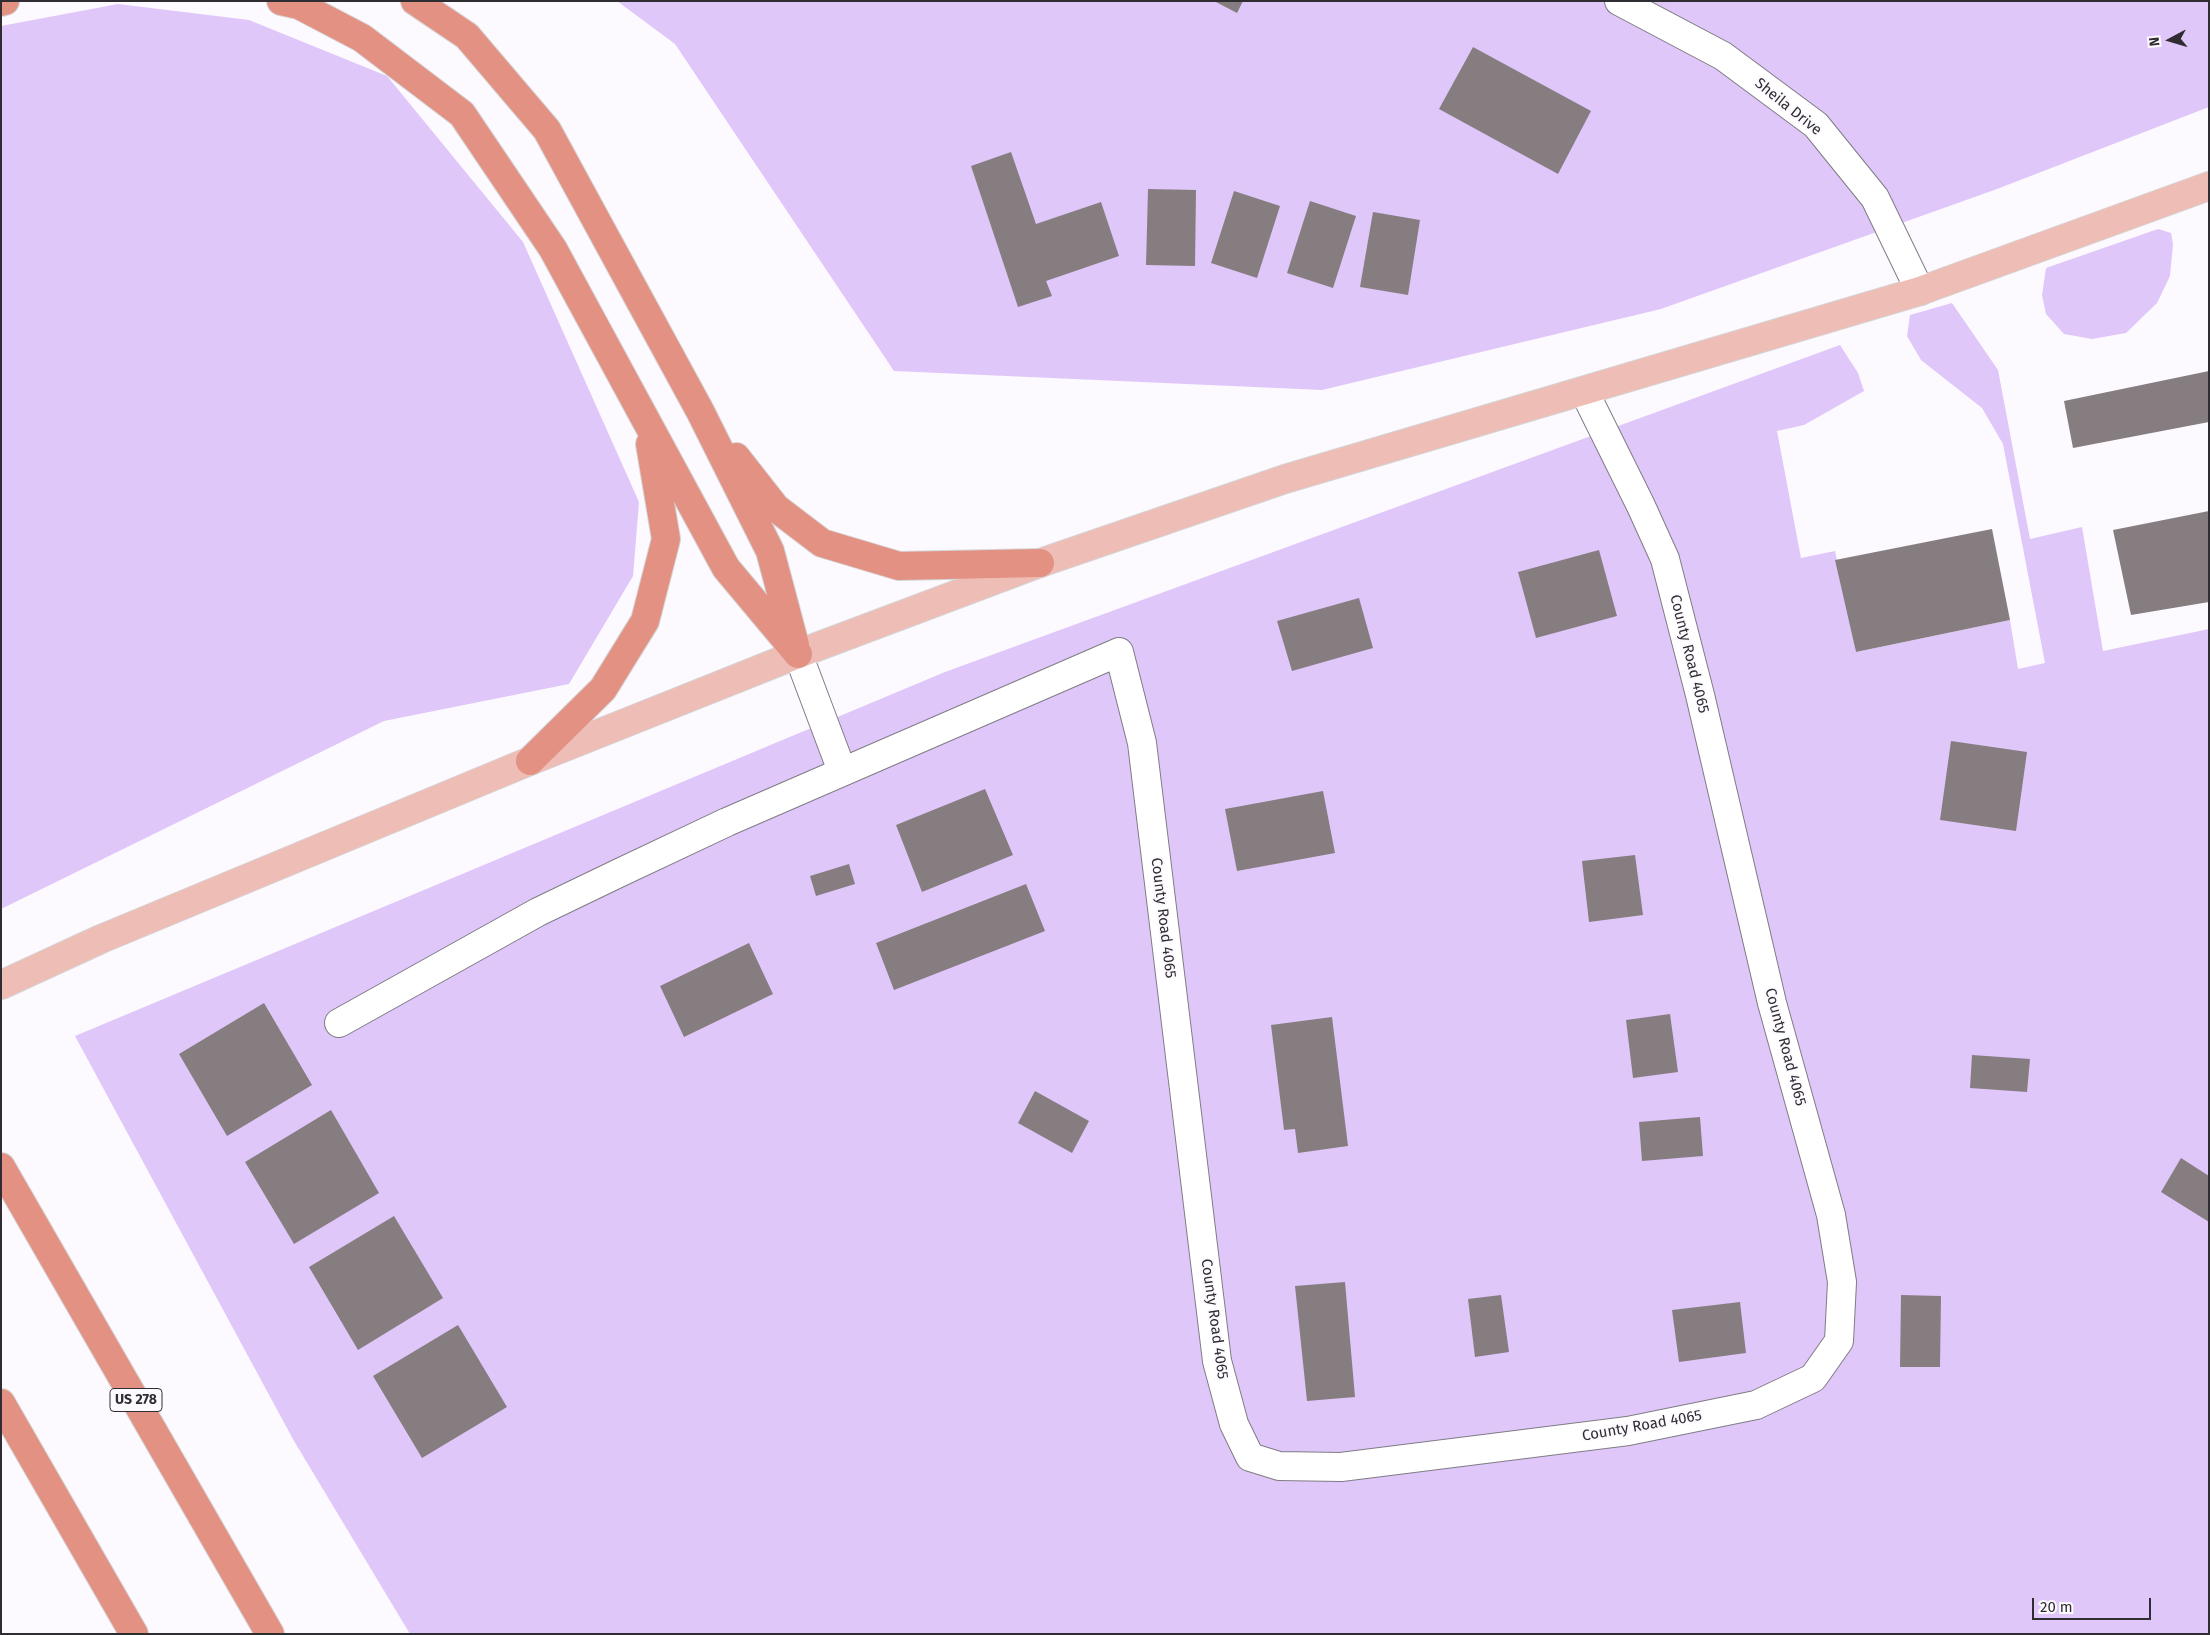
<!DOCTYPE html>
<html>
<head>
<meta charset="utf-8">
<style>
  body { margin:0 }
  #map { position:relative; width:2210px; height:1635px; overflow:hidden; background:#fcf9ff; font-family:"Fira Sans",sans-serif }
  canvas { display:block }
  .frame { position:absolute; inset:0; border:2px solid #2f2d31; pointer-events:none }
  .north { position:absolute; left:2145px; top:15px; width:50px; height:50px; -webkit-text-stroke:4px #fcf9ff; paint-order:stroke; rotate:264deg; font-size:14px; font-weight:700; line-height:20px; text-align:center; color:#2f2d31 }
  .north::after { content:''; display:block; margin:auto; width:18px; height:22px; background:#2f2d31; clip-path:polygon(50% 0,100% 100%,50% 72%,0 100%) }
  .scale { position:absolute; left:2032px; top:1598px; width:119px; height:22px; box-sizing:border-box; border:2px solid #2f2d31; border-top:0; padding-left:6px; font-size:15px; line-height:18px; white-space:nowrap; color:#2f2d31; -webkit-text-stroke:4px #fcf9ff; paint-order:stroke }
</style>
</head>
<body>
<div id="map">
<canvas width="2210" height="1635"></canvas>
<div class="frame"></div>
<div class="north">N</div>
<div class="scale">20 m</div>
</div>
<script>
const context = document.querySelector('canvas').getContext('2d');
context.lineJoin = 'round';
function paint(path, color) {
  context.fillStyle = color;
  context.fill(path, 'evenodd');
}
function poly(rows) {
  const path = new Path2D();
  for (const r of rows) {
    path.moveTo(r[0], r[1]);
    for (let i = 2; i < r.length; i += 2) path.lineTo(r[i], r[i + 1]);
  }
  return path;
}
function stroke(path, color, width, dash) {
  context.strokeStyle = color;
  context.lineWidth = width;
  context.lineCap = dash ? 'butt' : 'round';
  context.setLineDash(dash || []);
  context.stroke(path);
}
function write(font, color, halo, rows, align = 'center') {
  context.font = font + ' "Fira Sans",sans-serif';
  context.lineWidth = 4;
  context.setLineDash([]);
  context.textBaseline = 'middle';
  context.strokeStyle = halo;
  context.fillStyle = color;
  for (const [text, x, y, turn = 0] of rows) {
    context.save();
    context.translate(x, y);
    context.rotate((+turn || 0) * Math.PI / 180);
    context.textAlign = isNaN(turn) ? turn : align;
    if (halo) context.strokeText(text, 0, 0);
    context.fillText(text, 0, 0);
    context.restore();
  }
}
paint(poly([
  [617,1,2209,1,2209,107,1997,189,1661,309,1322,390,894,371,675,44],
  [118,4,249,20,387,76,523,242,639,502,633,576,569,684,384,721,1,909,1,26],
  [2158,229,2171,233,2173,244,2170,276,2157,303,2126,333,2092,339,2064,334,2046,314,2042,295,2046,268],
  [1952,303,1998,370,2030,539,2082,527,2103,651,2209,629,2209,1634,410,1634,294,1441,75,1036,945,672,1840,345,1858,373,1864,391,1804,425,1777,431,1801,558,1835,551,1856,652,2010,620,2018,669,2045,663,2003,444,1982,408,1921,360,1907,336,1910,315]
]), '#e0c7fa');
paint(poly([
  [1214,1,1243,1,1237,13],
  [1473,47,1591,111,1558,174,1439,109],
  [1011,152,1036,224,1101,202,1119,256,1046,281,1052,296,1018,307,971,166],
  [1148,189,1196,190,1195,266,1146,265],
  [1234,191,1280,206,1257,278,1211,263],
  [1310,201,1356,216,1333,288,1287,273],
  [1373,212,1420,220,1408,295,1360,287],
  [2209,371,2209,422,2073,448,2064,401],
  [2209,511,2209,602,2131,615,2113,530],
  [1992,529,2010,620,1856,652,1835,560],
  [1599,550,1617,616,1536,638,1518,572],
  [1359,598,1373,648,1292,671,1277,621],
  [1951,741,2027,752,2016,831,1940,820],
  [985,789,1013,855,922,892,896,825],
  [1323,791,1335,853,1237,871,1225,809],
  [1635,855,1643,915,1589,922,1582,861],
  [849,864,855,884,816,896,810,876],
  [1026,884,1045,931,894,990,876,943],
  [749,943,773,994,684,1037,660,986],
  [264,1003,312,1085,227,1136,179,1054],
  [1670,1014,1678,1072,1633,1078,1626,1020],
  [1332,1017,1348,1146,1298,1153,1295,1129,1284,1130,1271,1025],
  [1972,1055,2030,1059,2027,1092,1970,1088],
  [1035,1091,1089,1121,1072,1153,1018,1123],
  [331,1110,379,1193,294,1244,245,1162],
  [1700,1117,1703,1156,1642,1161,1639,1122],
  [2181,1158,2209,1176,2209,1222,2161,1192],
  [394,1216,443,1298,358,1350,309,1267],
  [1345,1282,1355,1397,1307,1401,1295,1286],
  [1501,1295,1509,1352,1475,1357,1468,1299],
  [1901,1295,1941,1296,1940,1367,1900,1367],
  [1740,1302,1746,1353,1679,1362,1672,1310],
  [458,1325,507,1407,422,1458,373,1376]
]), '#867d80');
const minor = poly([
  [1619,1,1723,56,1816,125,1875,198,1920,291],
  [798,654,842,771],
  [339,1023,538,912,619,873,727,822,1119,652,1142,743,1217,1361,1234,1424,1250,1457,1279,1466,1341,1467,1628,1431,1756,1405,1813,1378,1839,1341,1842,1282,1831,1215,1772,1003,1700,695,1665,559,1641,506,1584,391]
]);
const major = poly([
  [1,985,101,939,530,761,798,654,1040,563,1285,479,1920,291,2209,186]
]);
const highway = poly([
  [281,1,299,5,362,38,462,114,553,249,726,568,798,654],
  [415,1,467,36,547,130,700,411,770,551,795,645],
  [1,2,5,1],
  [736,457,776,508,822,543,899,566,1040,563],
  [530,761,603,689,645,621,666,539,650,444],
  [1,1167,270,1634],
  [1,1403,134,1634]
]);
stroke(minor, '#7f7c84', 30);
stroke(major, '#d5d5d6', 30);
stroke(highway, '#d5d5d6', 30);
stroke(minor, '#fff', 28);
stroke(major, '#eebdb5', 28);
stroke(highway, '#e29183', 28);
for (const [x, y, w] of [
  [136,1400,52]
]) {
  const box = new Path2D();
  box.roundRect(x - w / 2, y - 11.5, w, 23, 4);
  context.fillStyle = '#fcf9ff';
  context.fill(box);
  stroke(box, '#2f2d31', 1);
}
write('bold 14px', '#2f2d31', null, [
  ["US 278",136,1400]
]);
write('15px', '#2f2d31', '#fcf9ff', [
  ["Sheila Drive",1788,107,39],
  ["County Road 4065",1689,654,76],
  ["County Road 4065",1163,918,83],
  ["County Road 4065",1785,1047,75],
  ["County Road 4065",1214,1319,82],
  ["County Road 4065",1642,1426,-10]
]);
</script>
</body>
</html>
